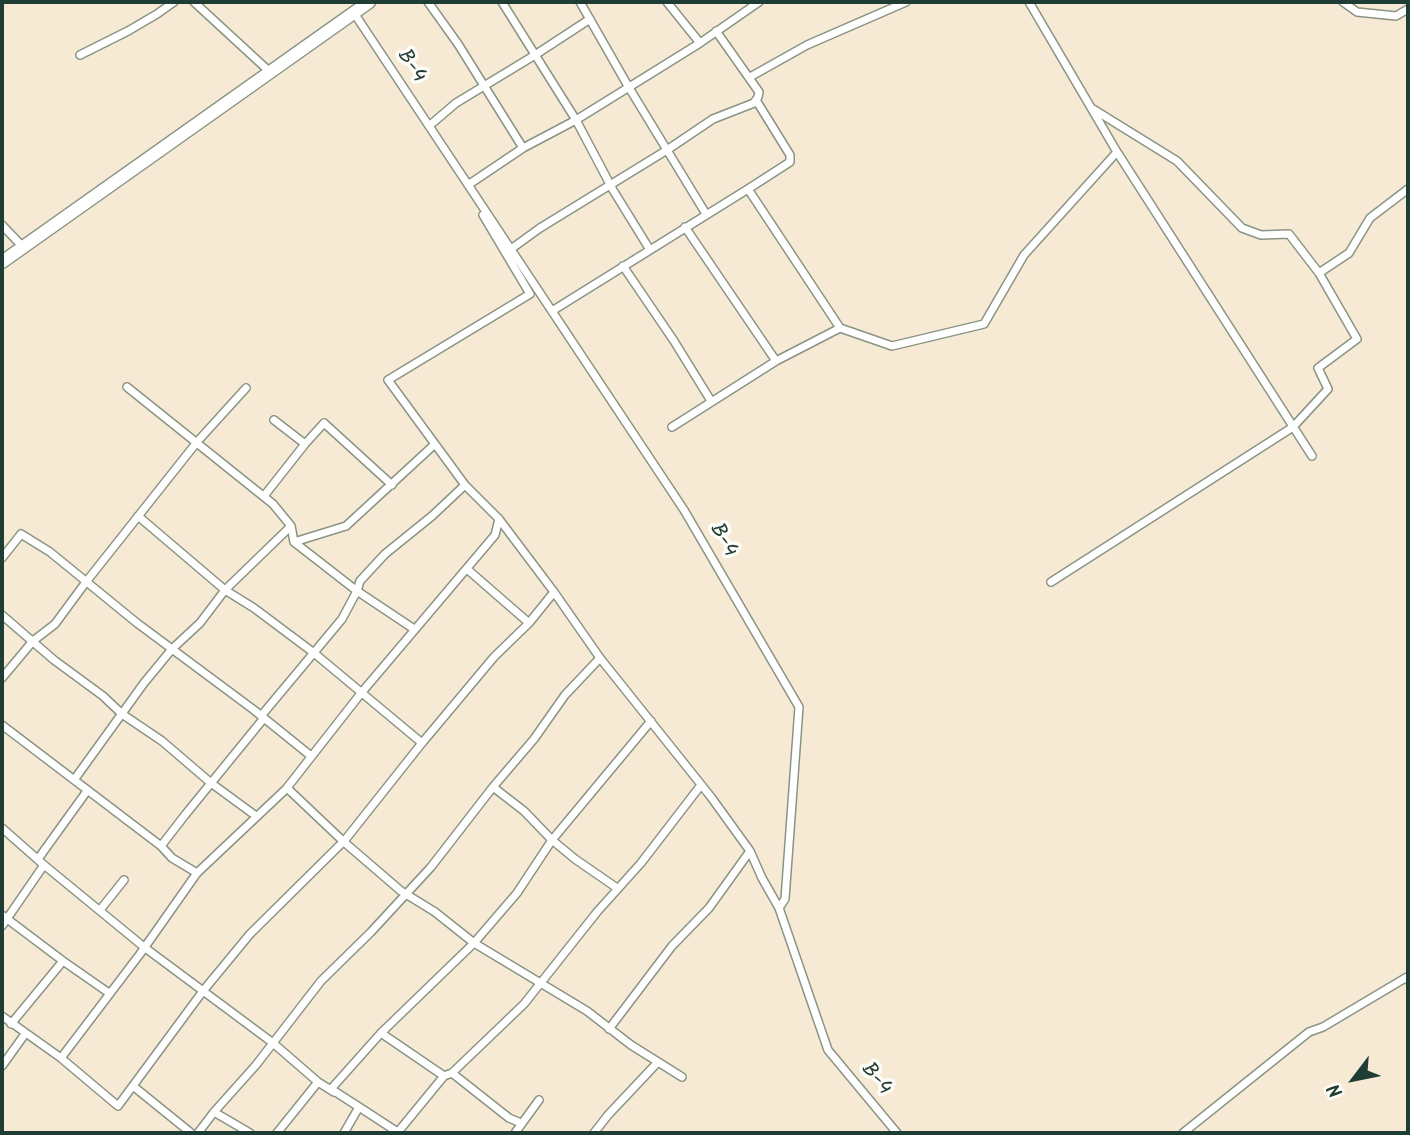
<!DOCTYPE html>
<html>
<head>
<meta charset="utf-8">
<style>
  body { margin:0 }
  #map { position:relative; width:1410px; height:1135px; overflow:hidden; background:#f6ead5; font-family:Kalam,sans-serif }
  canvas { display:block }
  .frame { position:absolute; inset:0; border:4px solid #1f3d34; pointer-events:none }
  .north { position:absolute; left:1319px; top:1044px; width:70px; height:70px; -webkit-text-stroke:5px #fdfcf7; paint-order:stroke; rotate:238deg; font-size:19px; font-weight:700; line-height:28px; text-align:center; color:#1f3d34 }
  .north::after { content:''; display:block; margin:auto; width:24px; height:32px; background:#1f3d34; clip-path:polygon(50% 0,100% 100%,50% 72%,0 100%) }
</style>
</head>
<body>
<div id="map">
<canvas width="1410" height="1135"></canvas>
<div class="frame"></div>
<div class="north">N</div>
</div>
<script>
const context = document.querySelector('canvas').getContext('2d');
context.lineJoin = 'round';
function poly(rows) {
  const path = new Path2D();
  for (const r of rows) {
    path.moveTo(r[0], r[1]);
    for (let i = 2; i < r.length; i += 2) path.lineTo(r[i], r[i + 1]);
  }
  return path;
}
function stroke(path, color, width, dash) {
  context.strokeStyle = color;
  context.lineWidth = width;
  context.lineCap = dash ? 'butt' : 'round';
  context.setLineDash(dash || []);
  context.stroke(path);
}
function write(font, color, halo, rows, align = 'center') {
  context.font = font + ' Kalam,sans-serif';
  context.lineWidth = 7;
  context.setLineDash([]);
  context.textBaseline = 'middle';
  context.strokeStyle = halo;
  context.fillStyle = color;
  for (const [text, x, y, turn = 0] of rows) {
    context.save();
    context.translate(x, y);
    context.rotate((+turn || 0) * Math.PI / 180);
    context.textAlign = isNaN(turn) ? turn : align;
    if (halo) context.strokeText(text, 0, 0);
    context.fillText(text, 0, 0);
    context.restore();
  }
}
const minor = poly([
  [194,2,270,72],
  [428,2,458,44,523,148],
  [502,2,576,120,613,190,650,250],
  [580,2,628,86,706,214],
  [667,2,700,43],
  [1029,2,1117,152,1312,456],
  [1343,2,1357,12,1396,16,1408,9],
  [354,13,684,510,799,707,785,899,779,908,828,1050,897,1133],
  [80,55,128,31,157,14,174,2],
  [750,77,807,45,906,2],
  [1093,109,1177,161,1242,228,1261,235,1289,234,1319,273,1349,253,1370,218,1408,189],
  [429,126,456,103,535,55,590,19],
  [468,185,523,148,576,120,700,43,759,2],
  [748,189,790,162,790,155,756,100],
  [483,215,530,294,388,380,465,485,499,519,554,592,600,658,711,797,750,851,762,878,779,908],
  [2,225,23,247],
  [685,227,776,361],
  [511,249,540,228,667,150,713,119,754,103,758,97,759,92,716,31],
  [623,266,674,341,711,401],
  [552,311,748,189,840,328,892,346,984,324,1024,255,1117,152],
  [127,387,273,504,291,526,294,542,357,591,414,629],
  [274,420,305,444],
  [672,427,776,361,840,328],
  [264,496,305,444,324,423,392,485],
  [138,516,225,590,254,608,314,653,422,743],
  [294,542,346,526,435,444],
  [2,558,21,534,50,552,137,623,254,710,311,756],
  [467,569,529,623],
  [1051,582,1293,427,1328,389,1318,368,1357,339,1319,273],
  [2,615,54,660,103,696,122,714,162,741,211,783,256,816],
  [2,678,33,641,55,624,86,582,197,442,246,388],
  [261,716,342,619,357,591,360,581,385,554,432,516,465,485],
  [2,725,161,846,172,858,197,873],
  [74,780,144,683,172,649,200,623,225,590,291,526],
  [493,787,524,811,552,840,575,859,617,888],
  [287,788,344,842,401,891,435,912,474,943,587,1011,631,1045,682,1077],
  [2,828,44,865,144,947,273,1043,318,1082,334,1092],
  [161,846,185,815,264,718],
  [38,859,87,791],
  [100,910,124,880],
  [2,915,63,961,109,993],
  [2,926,44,865],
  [2,1016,61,1058,118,1106,203,991,250,934,345,840,422,743,494,657,529,623,554,592],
  [11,1024,63,961],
  [609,1029,672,946,709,908,750,851],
  [381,1033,444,1076],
  [61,1058,140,954,197,873,286,789,362,692,495,535,499,519],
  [2,1066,25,1034],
  [452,1073,509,1118,521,1123],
  [133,1086,191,1133],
  [356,1105,399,1133],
  [214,1112,250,1133],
  [398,1132,444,1076,452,1073,524,1004,597,912,641,863,701,785],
  [198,1133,214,1112,256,1065,321,981,371,932,431,867,493,787,534,739,565,695,600,658],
  [277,1133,318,1082],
  [344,1133,359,1107,331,1089,381,1033,474,943,517,893,552,840,651,721],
  [515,1133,539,1100],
  [594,1133,608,1115,658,1062],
  [1183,1133,1309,1032,1323,1027,1407,977,1408,980]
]);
const trunk = poly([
  [2,262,369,2]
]);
stroke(minor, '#8a9484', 10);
stroke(trunk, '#8a9484', 15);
stroke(minor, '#fff', 7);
stroke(trunk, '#fff', 12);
write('21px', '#1f3d34', '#fdfcf7', [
  ["B-4",410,67,56],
  ["B-4",722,541,60],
  ["B-4",875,1080,50]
]);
</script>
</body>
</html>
